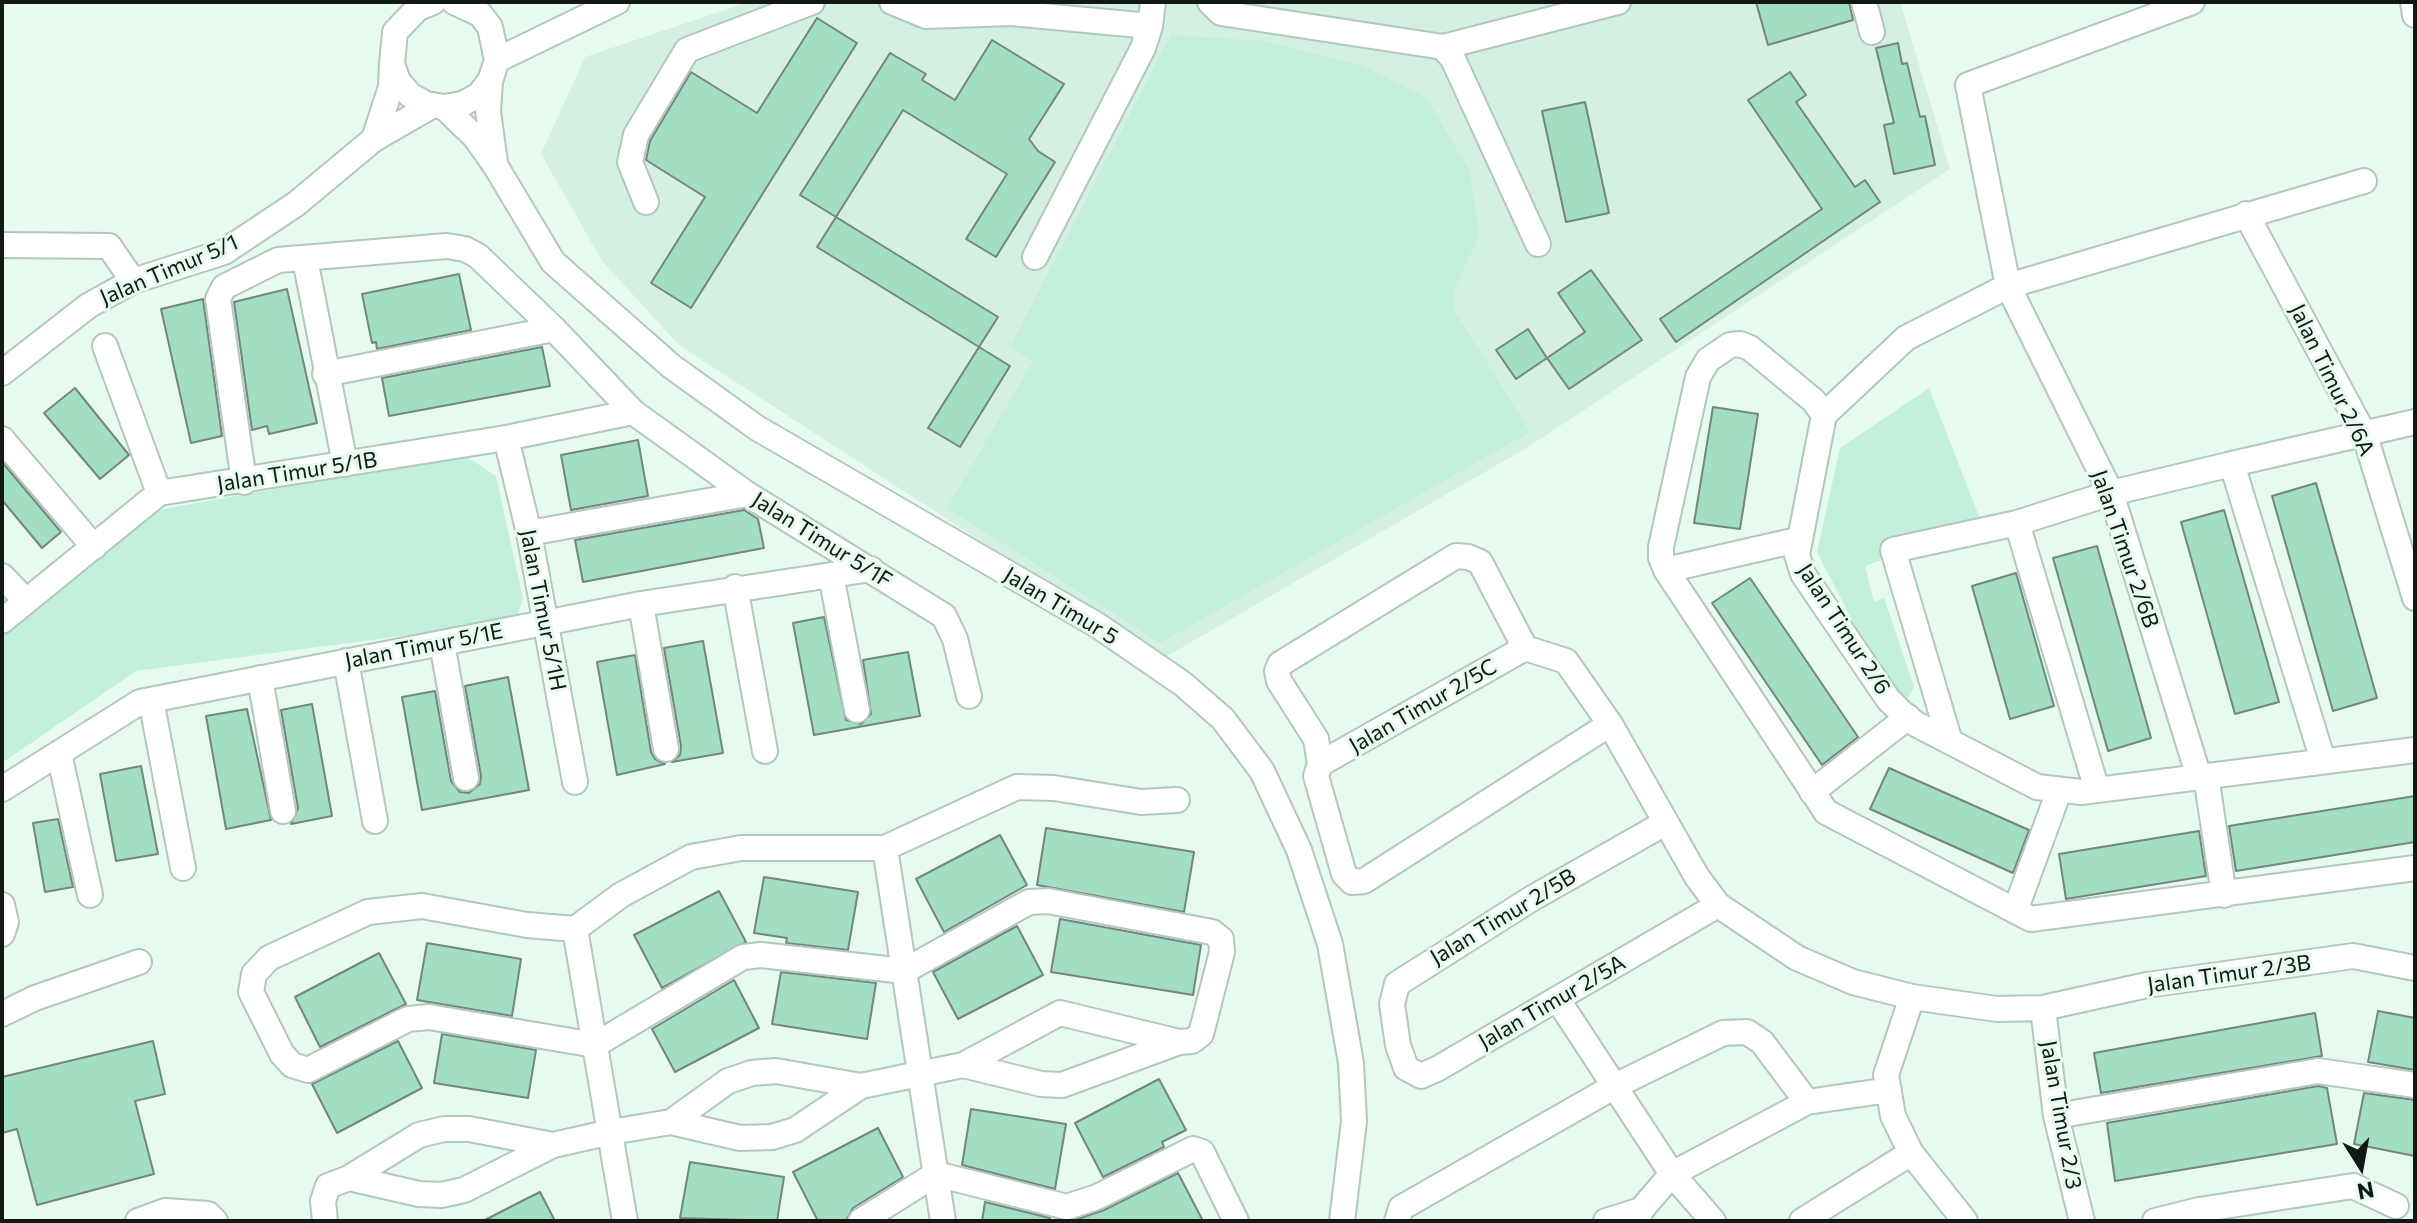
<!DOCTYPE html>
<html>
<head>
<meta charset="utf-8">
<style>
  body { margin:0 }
  #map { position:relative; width:2417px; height:1223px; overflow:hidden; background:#e6faf0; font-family:Commissioner,sans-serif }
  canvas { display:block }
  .frame { position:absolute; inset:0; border:4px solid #121915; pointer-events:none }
  .north { position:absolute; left:2321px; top:1127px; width:80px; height:80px; -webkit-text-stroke:6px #e6faf0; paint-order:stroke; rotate:169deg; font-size:22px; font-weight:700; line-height:32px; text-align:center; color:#121915 }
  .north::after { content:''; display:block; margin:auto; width:28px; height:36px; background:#121915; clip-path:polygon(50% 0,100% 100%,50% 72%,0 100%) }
</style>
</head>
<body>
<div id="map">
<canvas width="2417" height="1223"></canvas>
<div class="frame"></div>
<div class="north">N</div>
</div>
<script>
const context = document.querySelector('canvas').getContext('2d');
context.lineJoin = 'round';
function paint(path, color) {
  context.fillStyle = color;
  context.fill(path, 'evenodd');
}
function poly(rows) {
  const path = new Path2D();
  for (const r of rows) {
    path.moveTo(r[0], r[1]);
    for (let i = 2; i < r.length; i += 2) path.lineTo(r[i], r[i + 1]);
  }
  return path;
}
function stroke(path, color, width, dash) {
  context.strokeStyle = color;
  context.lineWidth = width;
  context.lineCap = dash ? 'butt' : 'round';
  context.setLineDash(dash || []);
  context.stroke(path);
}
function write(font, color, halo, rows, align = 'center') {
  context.font = font + ' Commissioner,sans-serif';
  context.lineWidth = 6;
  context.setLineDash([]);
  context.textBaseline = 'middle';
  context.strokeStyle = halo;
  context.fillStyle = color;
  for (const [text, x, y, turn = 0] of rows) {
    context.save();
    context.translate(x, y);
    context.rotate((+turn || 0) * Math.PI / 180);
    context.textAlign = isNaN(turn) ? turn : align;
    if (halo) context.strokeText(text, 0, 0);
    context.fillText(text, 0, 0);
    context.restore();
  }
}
paint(poly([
  [748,2,1900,2,1950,169,1528,447,1162,659,679,345,602,261,541,154,585,57]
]), '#d4f0e2');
paint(poly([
  [1171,35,1265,41,1361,65,1427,98,1470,172,1479,235,1454,290,1454,310,1530,432,1160,643,947,508,1033,361,1010,347],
  [1929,388,1982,524,1865,566,1874,602,1884,598,1914,687,1905,702,1890,694,1817,552,1840,448],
  [464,455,496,476,523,599,515,621,136,671,2,763,2,633,147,512]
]), '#c3f0db');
const building = poly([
  [1756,2,1849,2,1853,20,1768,45,1756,2],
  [817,18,857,43,691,308,651,283,705,197,646,160,650,141,691,72,757,113,817,18],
  [992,40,1064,84,1029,139,1038,151,1055,162,996,257,966,239,1007,174,903,110,836,217,800,195,890,53,926,74,922,80,955,100,992,40],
  [1898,43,1902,64,1907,63,1920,117,1925,116,1935,165,1894,174,1884,125,1894,123,1876,48,1898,43],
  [1790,72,1806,95,1796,102,1855,187,1865,180,1880,202,1676,342,1660,319,1822,209,1748,100,1790,72],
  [1585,102,1609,213,1566,222,1542,111,1585,102],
  [836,217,998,317,979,347,817,247,836,217],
  [1591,270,1642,340,1569,389,1547,358,1585,332,1558,293,1591,270],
  [459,274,471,330,377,349,376,342,372,343,362,294,459,274],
  [287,289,317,423,269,434,267,426,252,430,234,302,287,289],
  [203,299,222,436,191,443,161,309,203,299],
  [1528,329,1547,358,1516,379,1496,350,1528,329],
  [542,347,550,386,389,416,382,378,542,347],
  [979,347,1010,366,960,447,928,428,979,347],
  [75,388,129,455,100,479,44,413,75,388],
  [1713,407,1758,414,1740,529,1694,523,1713,407],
  [638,440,648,496,571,510,561,455,638,440],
  [2,462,61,532,42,548,2,500,2,462],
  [2316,483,2377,698,2333,711,2272,496,2316,483],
  [744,510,758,519,764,548,583,582,575,540,744,510],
  [2224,510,2279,702,2235,714,2181,522,2224,510],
  [2097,546,2151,738,2108,751,2053,558,2097,546],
  [2016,573,2054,706,2010,719,1972,586,2016,573],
  [1750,578,1858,737,1822,765,1712,603,1750,578],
  [824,617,846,720,861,724,871,714,863,660,908,652,920,716,814,735,793,623,824,617],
  [703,641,723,753,672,762,680,755,681,746,664,648,703,641],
  [635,655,651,752,655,759,665,764,617,775,597,662,635,655],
  [508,677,529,790,422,810,402,697,435,691,451,781,460,792,469,793,480,784,481,776,465,686,508,677],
  [312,704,332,816,291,824,298,808,281,710,312,704],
  [247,709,271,820,226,829,206,716,247,709],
  [141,766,158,854,116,861,100,774,141,766],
  [1889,768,2029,830,2013,873,1870,809,1889,768],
  [2415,796,2415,842,2236,871,2229,826,2415,796],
  [58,819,73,887,45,892,33,823,58,819],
  [1046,828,1194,852,1184,912,1037,885,1046,828],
  [2199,831,2206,876,2066,899,2059,854,2199,831],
  [1000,835,1027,885,944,932,916,879,1000,835],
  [764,877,858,892,848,950,786,943,787,938,754,933,764,877],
  [719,891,746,942,662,988,634,935,719,891],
  [1060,919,1201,945,1193,995,1051,972,1060,919],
  [1017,926,1043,975,958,1019,933,972,1017,926],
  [427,943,521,959,512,1016,417,1000,427,943],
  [379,953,406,1004,320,1047,295,997,379,953],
  [781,972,876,983,867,1039,772,1024,781,972],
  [734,980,759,1028,675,1072,652,1029,734,980],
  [2378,1011,2415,1018,2415,1070,2368,1062,2378,1011],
  [2315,1013,2322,1056,2101,1093,2094,1053,2315,1013],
  [442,1034,536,1050,528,1098,434,1083,442,1034],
  [153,1041,165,1094,135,1101,154,1174,37,1205,17,1129,2,1133,2,1077,153,1041],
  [398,1041,422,1088,337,1133,312,1084,398,1041],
  [1159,1079,1186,1130,1162,1142,1164,1147,1103,1177,1075,1123,1159,1079],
  [2318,1086,2327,1088,2337,1144,2115,1181,2107,1123,2318,1086],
  [2364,1093,2415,1100,2415,1156,2354,1144,2364,1093],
  [971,1109,1066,1124,1055,1189,962,1165,971,1109],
  [878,1128,903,1177,853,1208,846,1221,818,1221,793,1172,878,1128],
  [690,1162,784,1177,777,1221,680,1218,690,1162],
  [1178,1173,1203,1221,1072,1221,1104,1210,1178,1173],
  [540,1192,555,1221,483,1221,518,1203,540,1192],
  [985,1202,1050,1218,1050,1221,982,1221,985,1202]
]);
paint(building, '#a1dec2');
stroke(building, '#74867d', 2);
const minor = poly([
  [433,2,418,8,395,32,392,64,398,81,410,95,426,104,444,107,462,104,479,95,490,81,497,60,490,27,480,14,454,2],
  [892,2,926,16,1011,13,1150,26,1153,2],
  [1210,2,1221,13,1443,47,1453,59,1538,244],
  [1864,2,1872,32],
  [2192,2,1968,85,2008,286,2111,493,2199,777],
  [2413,2,2415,15],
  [1443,47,1618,2],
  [497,60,617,2],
  [490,81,488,111,495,163],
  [444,107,475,137,495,165,553,262,671,366,757,428,1097,625,1183,684,1223,719,1262,771,1299,850,1330,944,1351,1063,1354,1121,1342,1221],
  [374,139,391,87,392,64],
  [2364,181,2008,286,1906,338,1824,415,1797,555,1803,574,1888,699,1901,712,1916,724,2037,787,2081,792,2415,750],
  [646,202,630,162,636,135,687,50,812,2],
  [2246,214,2365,436,2415,598],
  [2,245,109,246,133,281],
  [1035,257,1143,48,1150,26],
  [305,259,345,464],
  [105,346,159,493],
  [2,373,88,306,133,281,224,252,296,204,374,139,433,105],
  [325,374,554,329],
  [1824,415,1814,401,1750,348,1740,344,1730,345,1708,360,1698,377,1661,547,1661,558,1666,570,1826,812,2031,919,2415,868],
  [506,438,529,533,575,782],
  [2,439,94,547],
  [2232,464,2415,422],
  [244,482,218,299,224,287,278,260,447,246,465,249,478,256,554,329,633,412,747,494,944,616,955,639,969,696],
  [529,533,747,494],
  [1666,570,1797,540],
  [831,575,857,710],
  [2,576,26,601],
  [735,587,765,751],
  [641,604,666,749],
  [2,621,159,493,506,438,633,412],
  [442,643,466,778],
  [346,661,375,821],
  [260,678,283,811],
  [151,700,183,868],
  [1610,724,1364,881,1352,882,1344,874,1316,776,1320,764,1316,739,1279,681,1277,671,1280,664,1456,556,1468,557,1480,562,1525,648,1566,661,1610,724,1697,877,1718,905,1797,958,1853,982,1912,997,1997,1009,2043,1008,2147,985,2353,956,2415,968],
  [1950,742,1893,550,2017,523],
  [59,753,90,895],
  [1320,764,1525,648],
  [2206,776,2224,895],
  [2,789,140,702,641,604,871,569],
  [2097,790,2017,523,2111,493,2232,464,2323,761],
  [1812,792,1908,717],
  [1665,823,1531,899,1397,984,1392,1004,1398,1045,1406,1068,1421,1076,1437,1069,1718,905],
  [885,848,943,1221],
  [2,905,6,922,2,934],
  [2015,911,2059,791],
  [575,929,625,1221],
  [1912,997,1886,1075,1893,1116,1911,1153,1965,1221],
  [1558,1000,1672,1174,1713,1221],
  [2043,1008,2056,1116,2082,1221],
  [2,1014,35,998,139,962],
  [963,1065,1041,1084,1062,1085,1179,1042,1192,1041,1201,1034,1222,952,1221,939,1212,932,1048,901,1029,902,904,971,761,955,743,957,595,1045,429,1017,408,1019,308,1070,292,1065,282,1054,251,992,254,974,269,958,368,912,422,906,527,925,575,929,621,895,691,857,741,848,885,848,1017,787,1054,788,1141,802,1177,800],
  [2056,1116,2318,1071,2415,1085],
  [671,1122,728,1081,752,1073,776,1071,861,1086,963,1065,1060,1013,1179,1042],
  [349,1178,419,1194,441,1195,464,1190,553,1145,611,1132,671,1122,740,1138,772,1137,795,1130,861,1086],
  [138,1221,165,1211,208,1214,215,1221],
  [325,1221,323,1201,328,1186,349,1178,419,1135,444,1129,469,1129,553,1145],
  [861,1221,936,1174,1067,1207,1097,1197,1193,1149,1202,1152,1236,1221],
  [1397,1221,1401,1208,1615,1086,1723,1033,1747,1032,1762,1042,1807,1102],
  [1606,1221,1641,1210],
  [1637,1221,1641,1210,1672,1174,1807,1102,1889,1090],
  [1802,1221,1911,1153],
  [2155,1221,2199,1210,2353,1186,2396,1206]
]);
stroke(minor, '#b3c7bd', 28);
stroke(minor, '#fff', 24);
write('22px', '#121915', '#e6faf0', [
  ["Jalan Timur 5/1",169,270,-23],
  ["Jalan Timur 2/6A",2332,380,64],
  ["Jalan Timur 5/1B",297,472,-9],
  ["Jalan Timur 5/1F",822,540,32],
  ["Jalan Timur 2/6B",2125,549,71],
  ["Jalan Timur 5",1061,606,31],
  ["Jalan Timur 5/1H",543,610,79],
  ["Jalan Timur 2/6",1844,629,57],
  ["Jalan Timur 5/1E",424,646,-11],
  ["Jalan Timur 2/5C",1423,706,-30],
  ["Jalan Timur 2/5B",1503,917,-31],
  ["Jalan Timur 2/3B",2229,974,-8],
  ["Jalan Timur 2/5A",1552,1002,-30],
  ["Jalan Timur 2/3",2061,1115,80]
]);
</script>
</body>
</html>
